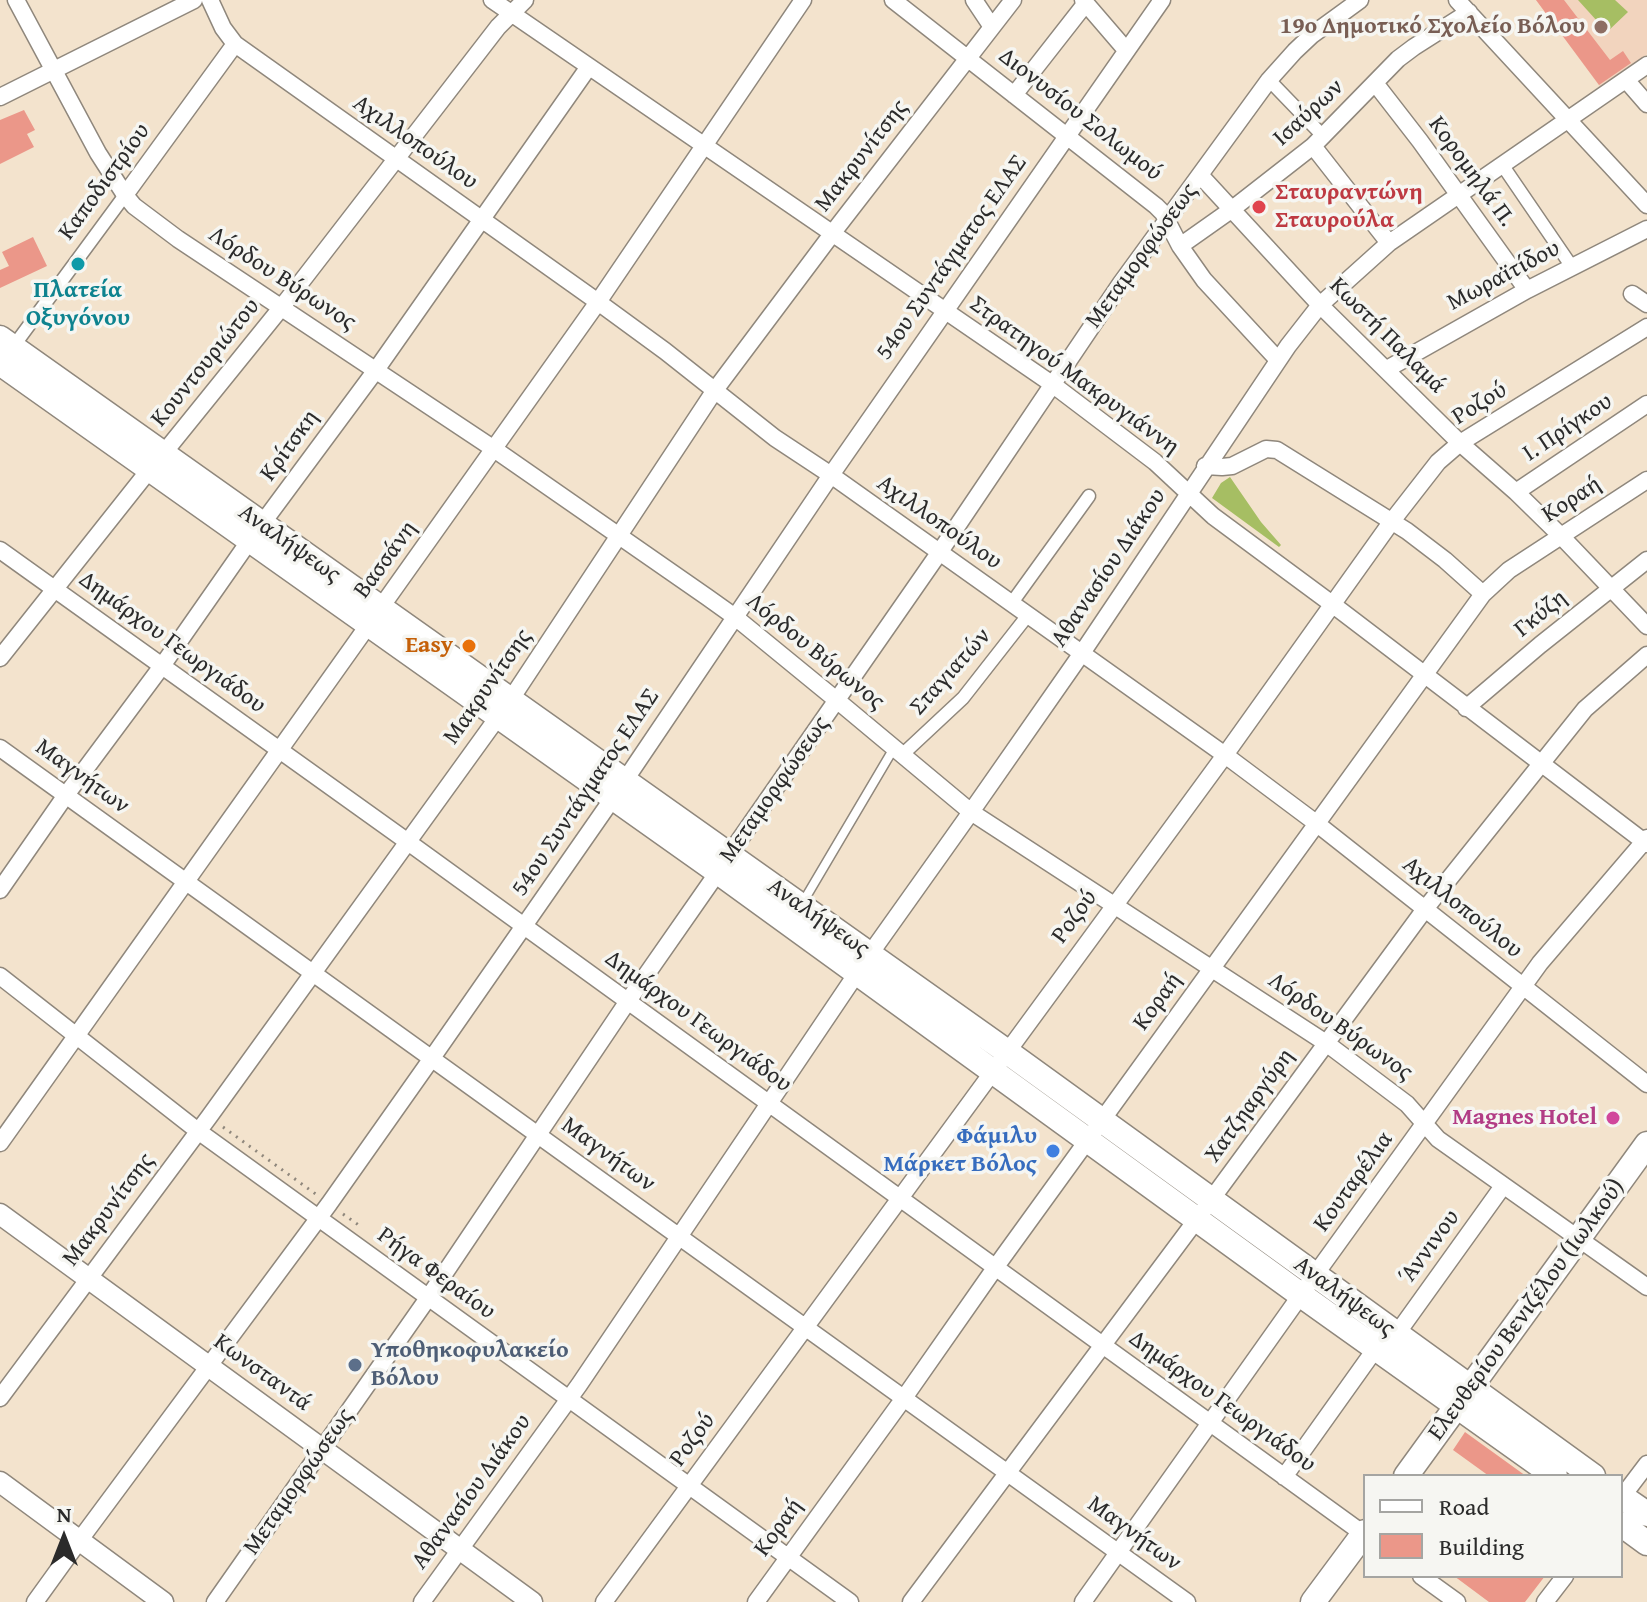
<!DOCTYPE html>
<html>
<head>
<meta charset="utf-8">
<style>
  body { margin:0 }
  #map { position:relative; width:1647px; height:1602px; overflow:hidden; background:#f3e3cd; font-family:"Gentium Book Plus",serif }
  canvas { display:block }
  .legend { position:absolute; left:1363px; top:1474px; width:260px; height:104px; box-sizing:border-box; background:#f6f6f2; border:2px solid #a5a5a2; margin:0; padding:10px 14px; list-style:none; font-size:24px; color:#2b2b2b }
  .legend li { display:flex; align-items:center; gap:16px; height:40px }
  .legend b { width:40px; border:2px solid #a5a5a2 }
  .north { position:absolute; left:24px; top:1498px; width:80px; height:80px; -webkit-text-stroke:6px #f6f6f2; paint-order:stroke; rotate:0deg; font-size:22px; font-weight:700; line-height:32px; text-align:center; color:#2b2b2b }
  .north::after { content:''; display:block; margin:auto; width:28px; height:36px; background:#2b2b2b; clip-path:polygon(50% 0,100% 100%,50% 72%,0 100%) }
</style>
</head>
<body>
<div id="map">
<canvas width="1647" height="1602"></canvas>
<ul class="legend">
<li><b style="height:10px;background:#fff"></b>Road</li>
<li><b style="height:22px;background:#eb9789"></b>Building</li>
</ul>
<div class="north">N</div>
</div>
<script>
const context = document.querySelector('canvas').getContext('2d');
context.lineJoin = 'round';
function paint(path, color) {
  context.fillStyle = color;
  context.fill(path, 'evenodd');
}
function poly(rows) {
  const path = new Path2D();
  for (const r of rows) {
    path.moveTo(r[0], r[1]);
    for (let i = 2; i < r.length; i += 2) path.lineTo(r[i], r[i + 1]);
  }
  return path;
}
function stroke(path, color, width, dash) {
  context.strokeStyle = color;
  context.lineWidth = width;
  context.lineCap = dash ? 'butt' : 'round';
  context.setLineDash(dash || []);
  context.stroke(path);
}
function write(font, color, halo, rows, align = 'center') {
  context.font = font + ' "Gentium Book Plus",serif';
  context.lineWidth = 7;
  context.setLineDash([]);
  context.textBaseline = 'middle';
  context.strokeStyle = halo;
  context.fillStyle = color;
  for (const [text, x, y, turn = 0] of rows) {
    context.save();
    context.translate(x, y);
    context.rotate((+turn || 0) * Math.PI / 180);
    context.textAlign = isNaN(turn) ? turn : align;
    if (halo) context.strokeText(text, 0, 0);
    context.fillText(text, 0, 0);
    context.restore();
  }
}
paint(poly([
  [1536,0,1647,0,1647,54,1633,67,1601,88]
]), '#f2d4be');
paint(poly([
  [1578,0,1615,0,1628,12,1607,32],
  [1230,477,1261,522,1281,545,1279,547,1212,498,1221,483]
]), '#a6be63');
paint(poly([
  [1536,0,1564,0,1610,60,1623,51,1631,63,1599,85],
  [24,110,35,130,27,134,34,147,0,164,0,120],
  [33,237,47,266,0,288,0,270,9,266,2,252],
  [1465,1432,1526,1476,1489,1476,1453,1450],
  [1454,1576,1545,1576,1525,1602,1489,1602]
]), '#eb9789');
const service = poly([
  [803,902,894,748]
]);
const pedestrian = poly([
  [1269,80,1324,137],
  [1503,166,1572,267],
  [13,347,125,195],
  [1011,604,1089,496],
  [903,754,963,698,1028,615]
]);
const minor = poly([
  [16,0,98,153,125,195,134,206,178,239,494,449,707,597,735,617,845,707,971,812,1326,1043,1407,1104,1438,1139,1647,1287],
  [210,0,223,28,235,44,598,302,665,351,775,438,831,475,1225,755,1316,823,1647,1084],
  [492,0,1052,384,1155,462,1213,516,1332,604,1647,844],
  [893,0,1156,206,1163,213,1180,246,1204,280,1278,360],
  [974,0,992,27],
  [1083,0,1126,50],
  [1457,0,1647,205],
  [1627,81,1647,104],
  [1375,83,1420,141,1527,290],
  [1014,95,1086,3],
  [0,97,194,0],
  [1313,146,1389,243],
  [1200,175,1320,305,1460,443,1516,492,1562,537,1647,626],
  [125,195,235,44],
  [1180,246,1231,210,1313,146,1398,59,1414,47,1469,12],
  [1632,294,1647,304],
  [1387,369,1527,290,1647,229],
  [163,454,281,308,498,27,525,0],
  [1205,466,1222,467,1232,466,1266,449,1277,450,1407,531,1445,560,1483,594],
  [1516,492,1647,404],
  [0,550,408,842,1365,1535],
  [0,658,150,469],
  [1466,708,1540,645,1647,560],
  [0,748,1187,1602],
  [729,855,939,553,1121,283,1269,80,1295,51,1312,35,1360,0],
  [0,890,66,795,162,666,250,540,376,370,588,68],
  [870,954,971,812,1082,653,1288,346,1320,305,1389,243,1647,65],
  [0,976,198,1131,850,1602],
  [0,1143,598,302,803,0],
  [1396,1335,1503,1186],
  [0,1398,209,1117,511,699,715,390,838,226,1013,0],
  [1284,1477,1376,1348],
  [1622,1497,1647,1464],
  [1421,1576,1457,1602],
  [35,1602,79,1541,329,1204,432,1058,613,798,831,475,1162,0],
  [215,1602,428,1298,628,1001,718,872],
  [422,1602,579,1385,857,973],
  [604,1602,1225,755,1392,521,1438,462,1460,443,1647,327],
  [756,1602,904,1398,995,1268,1483,594,1509,570,1647,480],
  [911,1602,1197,1219,1425,909,1585,709,1647,655],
  [1083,1602,1315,1275,1540,963,1647,838],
  [1545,1602,1565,1576]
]);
const tertiary = poly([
  [0,1214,532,1602],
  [0,1482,163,1602]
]);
const secondary = poly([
  [0,338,1006,1051,1593,1476],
  [0,363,718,872,1301,1295,1555,1476],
  [1406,1476,1647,1144],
  [1621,1496,1647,1514],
  [1621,1524,1647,1543],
  [1313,1602,1365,1532]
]);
stroke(service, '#8f877c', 11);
stroke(pedestrian, '#8f877c', 15);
stroke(minor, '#8f877c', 19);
stroke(tertiary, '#8f877c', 23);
stroke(secondary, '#8f877c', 27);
stroke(poly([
  [223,1127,317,1195],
  [343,1214,360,1226]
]), '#8f877c', 3, [2, 6]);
stroke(service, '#fff', 8);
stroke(pedestrian, '#fff', 12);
stroke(minor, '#fff', 16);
stroke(tertiary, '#fff', 20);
stroke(secondary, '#fff', 24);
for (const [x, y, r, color] of [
  [1601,27,8,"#8d6e63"],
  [1259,207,8,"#e0444e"],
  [78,264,8,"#0f9aa8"],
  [469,646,8,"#e8710a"],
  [1613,1118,8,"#d1479c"],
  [1053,1151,8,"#3f7fe0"],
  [355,1365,8,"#5c6f8a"]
]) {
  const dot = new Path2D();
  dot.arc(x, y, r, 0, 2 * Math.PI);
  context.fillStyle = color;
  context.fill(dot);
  stroke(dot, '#f6f6f2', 3);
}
write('bold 24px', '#785e54', '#f6f6f2', [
  ["19ο Δημοτικό Σχολείο Βόλου",1585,27]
], 'right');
write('24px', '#2b2b2b', '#f6f6f2', [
  ["Ισαύρων",1309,113,-43],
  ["Διονυσίου Σολωμού",1080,115,38],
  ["Αχιλλοπούλου",415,143,35],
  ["Μακρυνίτσης",862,156,-52],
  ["Κορομηλά Π.",1471,172,54],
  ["Καποδιστρίου",105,182,-54],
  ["Μεταμορφώσεως",1142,256,-54],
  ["54ου Συντάγματος ΕΛΑΣ",952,258,-55],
  ["Μωραϊτίδου",1504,276,-28],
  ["Λόρδου Βύρωνος",282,279,33],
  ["Κωστή Παλαμά",1387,336,45],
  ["Κουντουριώτου",206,363,-51],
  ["Στρατηγού Μακρυγιάννη",1074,376,36],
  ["Ροζού",1480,404,-32],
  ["Ι. Πρίγκου",1568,428,-34],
  ["Κρίτσκη",290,446,-54],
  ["Κοραή",1572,500,-33],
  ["Αχιλλοπούλου",939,523,35],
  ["Αναλήψεως",289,544,35],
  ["Βασσάνη",386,560,-54],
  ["Αθανασίου Διάκου",1109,568,-56],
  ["Γκύζη",1541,614,-39],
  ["Δημάρχου Γεωργιάδου",172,643,36],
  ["Λόρδου Βύρωνος",815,652,39],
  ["Σταγιατών",951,672,-48],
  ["Μακρυνίτσης",488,687,-55],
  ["Μαγνήτων",82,777,36],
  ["Μεταμορφώσεως",775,790,-55],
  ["54ου Συντάγματος ΕΛΑΣ",586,793,-56],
  ["Αχιλλοπούλου",1462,908,39],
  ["Ροζού",1075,917,-54],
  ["Αναλήψεως",818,918,35],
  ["Κοραή",1158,1002,-54],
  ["Δημάρχου Γεωργιάδου",698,1022,36],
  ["Λόρδου Βύρωνος",1340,1027,35],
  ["Χατζηαργύρη",1250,1106,-54],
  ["Μαγνήτων",608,1155,36],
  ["Κουταρέλια",1354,1182,-54],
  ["Μακρυνίτσης",109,1210,-53],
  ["Άννινου",1430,1247,-54],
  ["Ρήγα Φεραίου",436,1274,36],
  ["Αναλήψεως",1344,1297,36],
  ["Ελευθερίου Βενιζέλου (Ιωλκού)",1527,1310,-54],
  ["Κωνσταντά",262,1373,36],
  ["Δημάρχου Γεωργιάδου",1222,1402,36],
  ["Ροζού",693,1440,-54],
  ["Μεταμορφώσεως",299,1482,-55],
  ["Αθανασίου Διάκου",472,1492,-54],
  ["Κοραή",779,1528,-54],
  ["Μαγνήτων",1134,1534,36]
]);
write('bold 24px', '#be3a42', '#f6f6f2', [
  ["Σταυραντώνη",1275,193],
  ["Σταυρούλα",1275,221]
], 'left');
write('bold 24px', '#0d838f', '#f6f6f2', [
  ["Πλατεία",78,291],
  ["Οξυγόνου",78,319]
]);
write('bold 24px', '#c56008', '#f6f6f2', [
  ["Easy",453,646]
], 'right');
write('bold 24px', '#b23c85', '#f6f6f2', [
  ["Magnes Hotel",1597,1118]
], 'right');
write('bold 24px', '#366cbe', '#f6f6f2', [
  ["Φάμιλυ",1037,1137],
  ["Μάρκετ Βόλος",1037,1165]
], 'right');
write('bold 24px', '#4e5e75', '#f6f6f2', [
  ["Υποθηκοφυλακείο",371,1351],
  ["Βόλου",371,1379]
], 'left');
</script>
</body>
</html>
